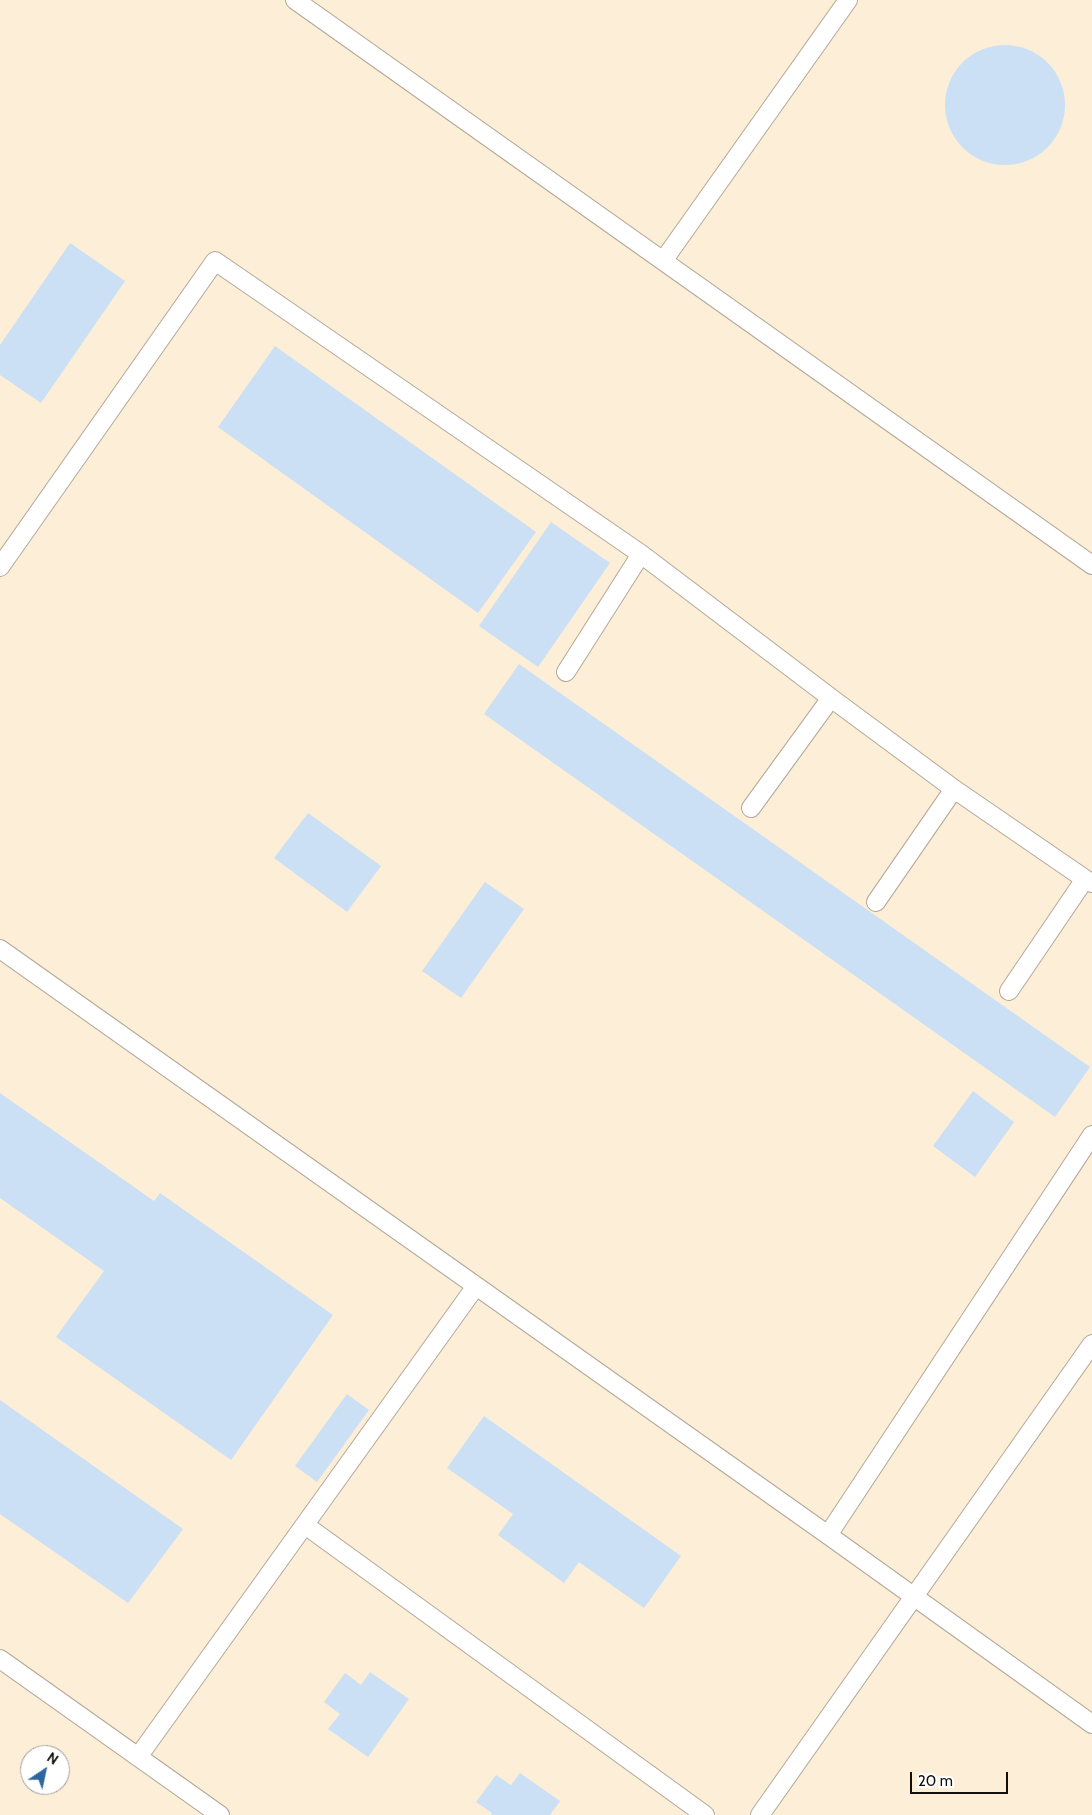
<!DOCTYPE html>
<html>
<head>
<meta charset="utf-8">
<style>
  body { margin:0 }
  #map { position:relative; width:1092px; height:1815px; overflow:hidden; background:#fef8ee; font-family:Cabin,sans-serif }
  canvas { display:block }
  .north { position:absolute; left:20px; top:1745px; width:50px; height:50px; box-sizing:border-box; background:#fff; border:1px solid #a09f9d; border-radius:50%; rotate:34deg; font-size:14px; font-weight:700; line-height:20px; text-align:center; color:#120f0a }
  .north::after { content:''; display:block; margin:auto; width:18px; height:22px; background:#2b689f; clip-path:polygon(50% 0,100% 100%,50% 72%,0 100%) }
  .scale { position:absolute; left:910px; top:1772px; width:98px; height:22px; box-sizing:border-box; border:2px solid #120f0a; border-top:0; padding-left:6px; font-size:15px; line-height:18px; white-space:nowrap; color:#120f0a; -webkit-text-stroke:4px #fff; paint-order:stroke }
</style>
</head>
<body>
<div id="map">
<canvas width="1092" height="1815"></canvas>
<div class="north">N</div>
<div class="scale">20 m</div>
</div>
<script>
const context = document.querySelector('canvas').getContext('2d');
context.lineJoin = 'round';
function paint(path, color) {
  context.fillStyle = color;
  context.fill(path, 'evenodd');
}
function poly(rows) {
  const path = new Path2D();
  for (const r of rows) {
    if (r.length === 3) {
      path.moveTo(r[0] + r[2], r[1]);
      path.arc(r[0], r[1], r[2], 0, 2 * Math.PI);
      continue;
    }
    path.moveTo(r[0], r[1]);
    for (let i = 2; i < r.length; i += 2) path.lineTo(r[i], r[i + 1]);
  }
  return path;
}
function stroke(path, color, width, dash) {
  context.strokeStyle = color;
  context.lineWidth = width;
  context.lineCap = dash ? 'butt' : 'round';
  context.setLineDash(dash || []);
  context.stroke(path);
}
paint(poly([
  [0,0,1092,0,1092,1815,0,1815],
  [30,1755,60,1755,60,1785,30,1785]
]), '#fdeed7');
paint(poly([
  [1005,105,60],
  [70,243,125,281,41,403,0,375,0,345],
  [275,346,536,532,478,613,218,427],
  [551,522,610,563,538,667,479,626],
  [519,664,1090,1067,1055,1117,484,714],
  [308,813,381,866,347,912,274,858],
  [485,882,524,909,461,998,422,971],
  [973,1091,1014,1122,975,1177,933,1146],
  [0,1093,154,1201,160,1193,333,1315,231,1460,56,1337,104,1271,0,1198],
  [347,1394,369,1410,317,1482,295,1466],
  [0,1400,183,1529,128,1603,0,1514],
  [484,1416,681,1556,644,1608,579,1562,564,1583,498,1535,513,1514,447,1468],
  [370,1672,409,1699,368,1757,328,1729,340,1714,324,1702,345,1673,361,1685],
  [520,1773,560,1801,550,1815,491,1815,492,1813,476,1802,496,1775,511,1785]
]), '#cce0f5');
const lane = poly([
  [295,0,1092,565],
  [663,261,848,0],
  [0,567,215,261,641,554],
  [566,672,641,554,831,698],
  [751,808,831,698,954,789],
  [876,902,954,789,1085,879],
  [0,949,828,1535,1092,1724],
  [1009,991,1085,879,1092,883],
  [305,1525,705,1815],
  [828,1535,1092,1135],
  [0,1659,220,1815],
  [138,1757,476,1286],
  [760,1815,1092,1344]
]);
stroke(lane, '#b2a899', 20);
stroke(lane, '#fff', 18);
</script>
</body>
</html>
